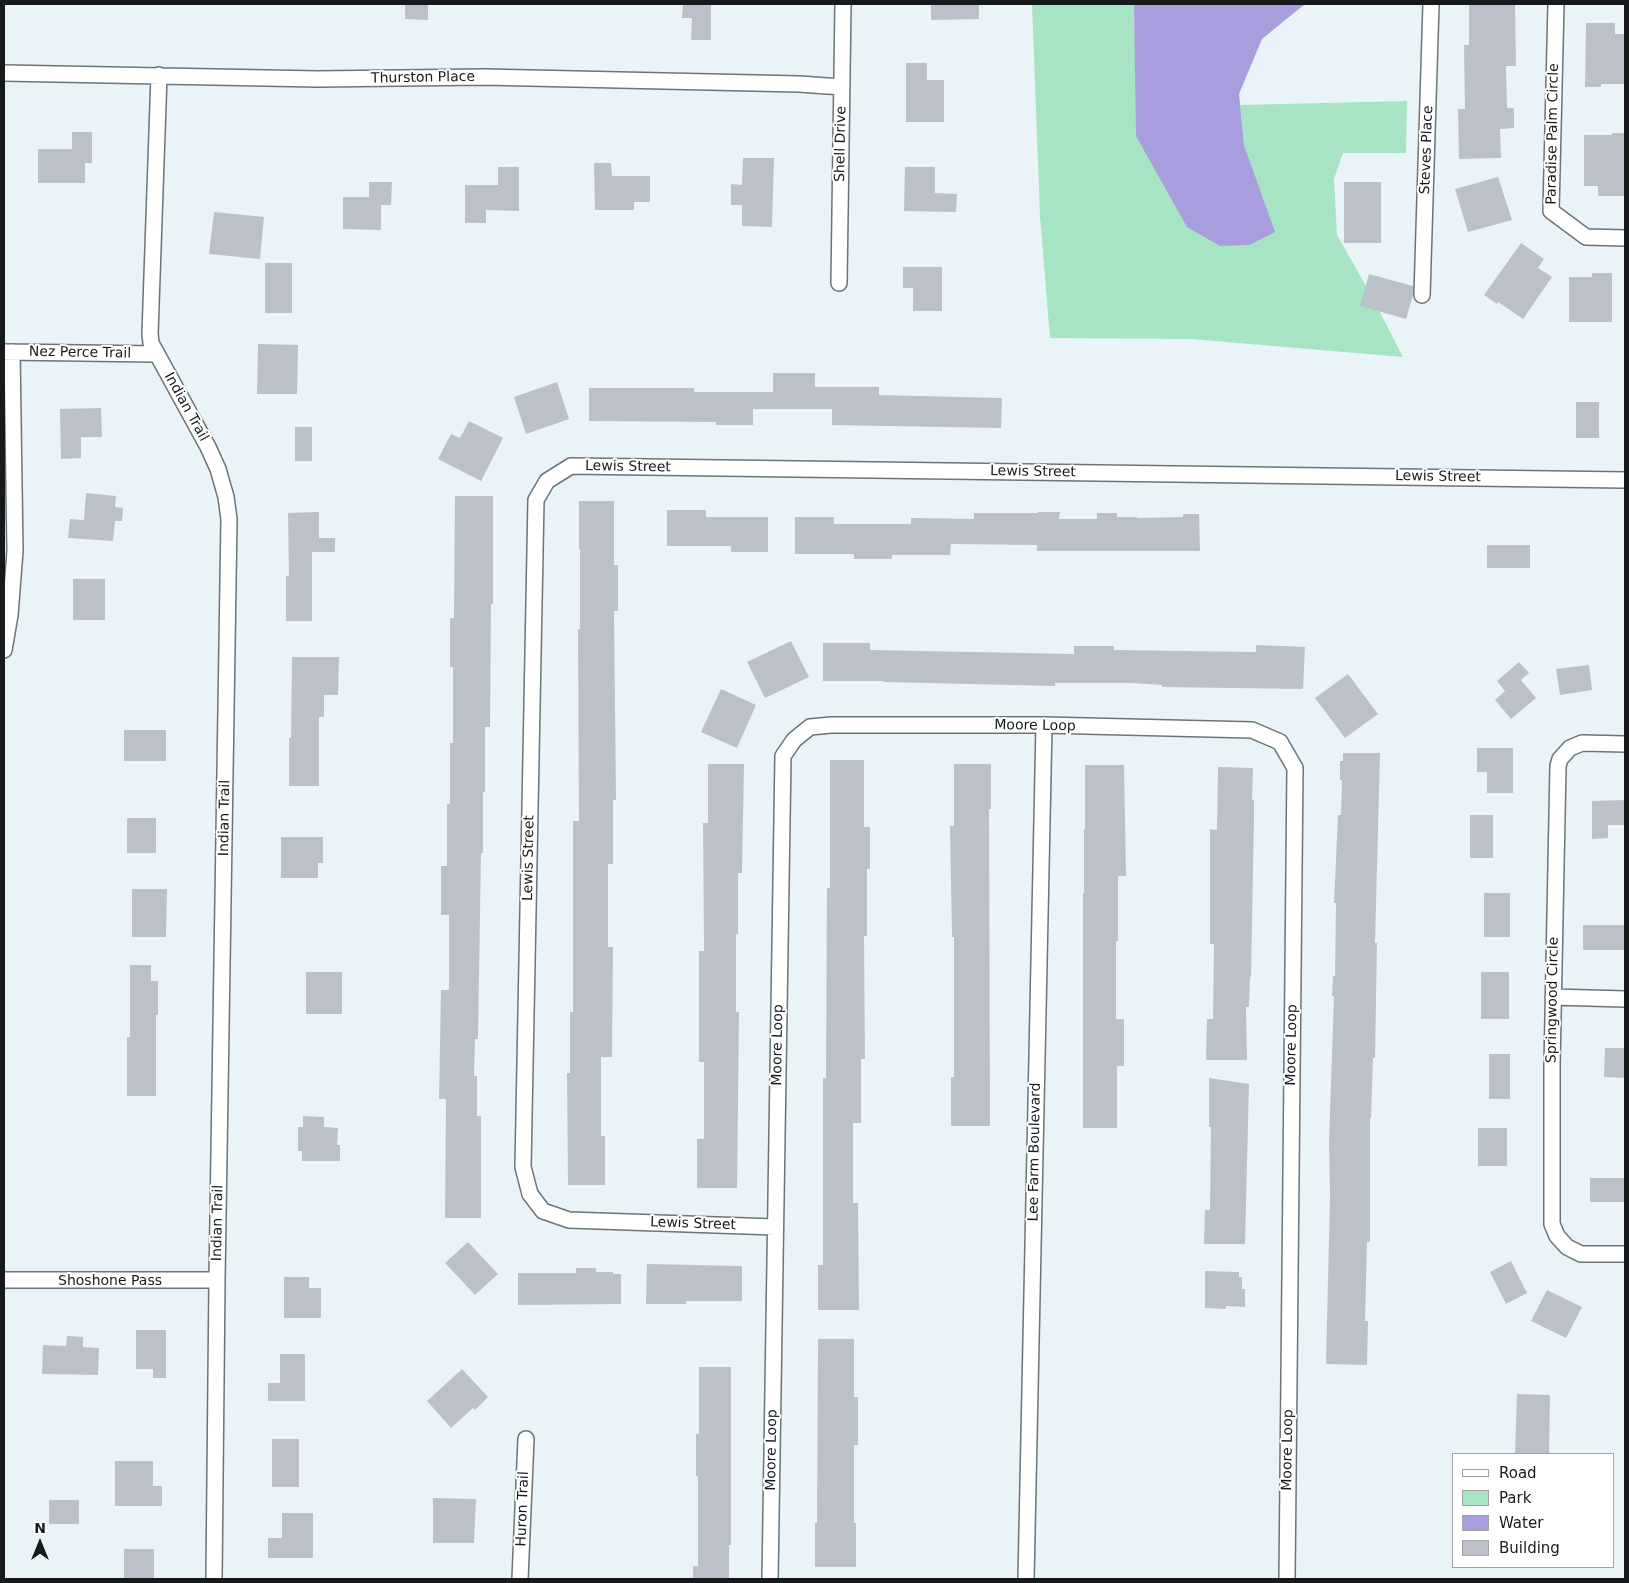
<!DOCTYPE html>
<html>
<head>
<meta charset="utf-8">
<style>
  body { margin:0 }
  #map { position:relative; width:1629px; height:1583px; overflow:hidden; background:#eaf4f8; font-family:"DejaVu Sans",sans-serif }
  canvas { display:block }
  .frame { position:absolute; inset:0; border:5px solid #171a1c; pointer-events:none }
  .legend { position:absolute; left:1452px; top:1453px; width:162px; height:115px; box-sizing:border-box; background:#fff; border:1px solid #a2a3a4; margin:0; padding:6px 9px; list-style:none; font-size:15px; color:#171a1c }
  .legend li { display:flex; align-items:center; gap:10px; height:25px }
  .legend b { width:25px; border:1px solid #a2a3a4 }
  .north { position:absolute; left:15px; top:1518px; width:50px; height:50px; -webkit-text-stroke:4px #fff; paint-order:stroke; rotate:0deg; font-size:14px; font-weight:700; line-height:20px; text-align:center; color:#171a1c }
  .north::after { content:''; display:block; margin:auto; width:18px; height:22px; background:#171a1c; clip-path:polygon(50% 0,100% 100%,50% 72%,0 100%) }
</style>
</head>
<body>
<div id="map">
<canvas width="1629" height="1583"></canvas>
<div class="frame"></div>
<ul class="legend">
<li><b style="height:6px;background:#fff"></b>Road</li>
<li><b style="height:14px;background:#a7e4c3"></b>Park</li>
<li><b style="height:14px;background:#a89ddd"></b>Water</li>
<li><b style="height:14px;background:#bcc1c9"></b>Building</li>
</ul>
<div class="north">N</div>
</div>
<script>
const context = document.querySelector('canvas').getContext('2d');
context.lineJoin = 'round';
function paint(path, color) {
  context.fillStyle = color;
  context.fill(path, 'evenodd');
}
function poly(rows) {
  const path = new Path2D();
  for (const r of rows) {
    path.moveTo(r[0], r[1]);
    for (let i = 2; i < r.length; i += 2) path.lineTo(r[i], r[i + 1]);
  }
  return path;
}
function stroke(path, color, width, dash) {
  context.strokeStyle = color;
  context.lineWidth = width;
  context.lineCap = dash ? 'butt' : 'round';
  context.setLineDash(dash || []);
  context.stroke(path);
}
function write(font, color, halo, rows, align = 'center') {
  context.font = font + ' "DejaVu Sans",sans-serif';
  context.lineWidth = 4;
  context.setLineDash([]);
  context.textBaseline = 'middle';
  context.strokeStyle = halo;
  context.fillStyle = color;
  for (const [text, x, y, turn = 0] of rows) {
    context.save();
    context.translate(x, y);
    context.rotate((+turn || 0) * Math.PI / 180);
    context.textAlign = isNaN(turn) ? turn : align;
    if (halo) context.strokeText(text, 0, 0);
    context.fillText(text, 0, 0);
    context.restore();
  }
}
paint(poly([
  [1032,4,1134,4,1134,28,1274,232,1244,145,1240,105,1407,101,1406,153,1343,153,1334,179,1337,235,1370,293,1403,357,1191,339,1050,338,1040,216]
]), '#a7e4c3');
paint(poly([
  [1134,4,1305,4,1262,39,1239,94,1244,145,1275,232,1249,245,1220,246,1187,227,1136,136]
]), '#a89ddd');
paint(poly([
  [405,4,428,4,428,20,405,19],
  [683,4,711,4,711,40,691,40,692,18,682,18],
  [931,4,979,4,979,19,931,20],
  [1469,4,1515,4,1516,66,1506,66,1507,108,1514,108,1514,128,1500,129,1501,158,1459,159,1458,109,1465,109,1464,45,1469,45],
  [1586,23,1615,23,1615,34,1625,34,1625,84,1601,84,1601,87,1585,87],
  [906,63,927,63,927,80,944,80,944,122,906,122],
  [72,132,92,132,92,163,85,163,85,183,38,183,38,149,72,149],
  [1612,133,1625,133,1625,196,1598,196,1598,186,1584,186,1584,135,1612,135],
  [743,158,774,158,772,227,742,226,742,205,731,205,731,184,742,185],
  [594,163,611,163,612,176,650,176,650,202,634,202,634,210,595,210],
  [498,167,519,167,519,211,486,210,486,223,465,223,465,185,498,185],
  [905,167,935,167,935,193,957,194,956,212,904,211],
  [1498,177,1512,220,1468,232,1455,189],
  [369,182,392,182,391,205,381,205,381,230,343,229,343,197,369,197],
  [1344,182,1381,182,1381,243,1344,243],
  [214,212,264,217,260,259,209,254],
  [1521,243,1544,259,1538,268,1552,277,1523,319,1498,302,1497,304,1484,295],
  [265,263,292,263,292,313,265,313],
  [903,267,942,267,942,311,913,311,913,288,903,288],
  [1592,273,1612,273,1612,322,1569,322,1569,277,1592,277],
  [1369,274,1413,286,1413,295,1406,319,1360,306],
  [258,344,298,345,297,394,257,394],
  [773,373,815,373,815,387,879,387,879,395,1002,398,1001,428,832,425,832,409,753,409,753,425,716,425,716,422,589,421,589,388,694,388,694,392,773,392],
  [557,382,569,419,526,434,514,397],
  [1576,402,1599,402,1599,438,1576,438],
  [101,408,102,437,81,437,81,458,61,459,60,409],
  [469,421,503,438,481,481,438,459,451,434,460,438],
  [295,427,312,427,312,461,295,461],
  [86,493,116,496,115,507,123,508,122,521,115,521,113,541,68,538,70,519,84,520],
  [455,496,493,496,493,604,491,604,490,727,485,727,485,792,483,792,483,853,481,853,478,1039,475,1039,474,1076,477,1076,477,1116,481,1116,481,1218,445,1218,446,1099,439,1099,441,990,449,990,449,915,441,915,441,866,447,866,447,804,450,804,450,743,453,743,453,667,450,667,450,618,454,618],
  [579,501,614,501,614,565,618,565,618,611,614,611,616,800,613,800,613,864,608,864,608,947,613,947,612,1057,601,1057,601,1136,605,1136,605,1185,568,1185,567,1073,570,1073,570,1012,573,1012,573,821,579,821,578,629,580,629,580,549,579,549],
  [667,510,706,510,706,517,768,517,768,552,731,552,731,546,667,546],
  [319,512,319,538,335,538,335,552,312,552,312,621,286,621,286,576,289,576,288,513],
  [1038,512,1060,512,1059,519,1097,519,1097,513,1117,513,1117,517,1137,517,1137,518,1183,517,1183,514,1199,514,1200,551,1037,551,1037,545,951,544,950,555,892,555,892,559,854,559,854,554,795,554,795,517,834,517,834,524,911,524,911,518,974,519,974,513,1038,513],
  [1487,545,1530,545,1530,568,1487,568],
  [73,579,105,579,105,620,73,620],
  [791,641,809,677,765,698,747,662],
  [823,643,870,643,870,650,1074,654,1074,646,1114,646,1114,650,1256,652,1256,645,1305,647,1303,689,1162,687,1162,685,1131,683,1055,683,1055,686,884,682,884,681,823,681],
  [292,657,339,657,338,695,324,695,324,717,319,717,319,786,289,786,289,738,291,738],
  [1519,662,1529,673,1521,680,1536,698,1511,719,1495,700,1505,691,1497,681],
  [1589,665,1592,690,1560,695,1556,669],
  [1348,674,1378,714,1345,738,1315,698],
  [721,689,756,705,737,748,701,732],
  [124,730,166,730,166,761,124,761],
  [1477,748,1513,748,1513,793,1487,793,1487,772,1477,772],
  [1343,753,1380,753,1375,943,1377,943,1375,1058,1373,1058,1371,1118,1370,1118,1370,1242,1367,1242,1365,1321,1368,1321,1367,1365,1326,1364,1330,1196,1329,1141,1334,996,1332,996,1333,976,1335,976,1336,903,1334,903,1338,815,1341,815,1342,780,1340,780,1340,761,1343,761],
  [830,760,864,760,864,827,870,827,870,869,867,869,867,936,864,936,865,1059,861,1059,861,1123,853,1123,853,1203,858,1203,859,1310,818,1310,818,1265,823,1265,823,1078,826,1078,827,888,830,888],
  [708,764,744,764,742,873,738,873,738,934,736,934,736,1012,739,1012,737,1188,697,1188,697,1139,704,1139,704,1062,699,1062,699,951,704,951,703,823,708,823],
  [954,764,991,764,991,809,989,809,990,1126,951,1126,951,1077,954,1077,954,937,952,937,950,826,954,826],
  [1085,765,1124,765,1126,876,1118,876,1118,941,1116,941,1116,1019,1124,1019,1124,1066,1117,1066,1117,1128,1083,1128,1083,893,1084,893,1084,829,1085,829],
  [1218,767,1253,768,1252,800,1254,800,1254,816,1251,977,1250,977,1249,1007,1246,1007,1247,1060,1206,1060,1207,1019,1213,1019,1214,944,1210,944,1210,829,1217,830],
  [1625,800,1625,825,1608,825,1608,838,1592,839,1592,801],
  [1470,815,1493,815,1493,858,1470,858],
  [127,818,156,818,156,853,127,853],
  [281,837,323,837,323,863,318,863,318,878,281,878],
  [132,889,167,889,166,937,132,937],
  [1484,893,1510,893,1510,937,1484,937],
  [1583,925,1625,925,1625,950,1583,950],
  [130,965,151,965,151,981,158,981,158,1015,156,1015,156,1096,127,1096,127,1037,130,1037],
  [306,972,342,972,342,1014,306,1014],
  [1481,972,1509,972,1509,1019,1481,1019],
  [1605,1048,1625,1048,1625,1078,1604,1077],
  [1489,1054,1510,1054,1510,1099,1489,1099],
  [1209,1078,1249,1084,1245,1244,1204,1244,1205,1210,1210,1210,1211,1127,1209,1127],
  [303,1116,324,1117,324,1127,338,1128,337,1145,340,1145,340,1161,302,1161,302,1151,298,1151,298,1127,303,1127],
  [1478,1128,1507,1128,1507,1166,1478,1166],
  [1590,1178,1625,1178,1625,1202,1590,1202],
  [468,1242,498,1274,475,1295,445,1263],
  [1511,1261,1527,1293,1506,1304,1490,1272],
  [647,1264,742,1266,742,1301,686,1301,686,1304,646,1304],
  [576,1268,596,1268,596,1272,613,1272,613,1274,621,1274,621,1304,518,1305,518,1273,576,1273],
  [1205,1271,1239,1272,1239,1277,1242,1277,1242,1289,1245,1289,1245,1307,1226,1306,1226,1309,1205,1308],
  [284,1277,309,1277,309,1288,321,1288,321,1318,284,1318],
  [1547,1290,1582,1307,1566,1338,1531,1321],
  [136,1330,166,1330,166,1378,153,1378,153,1369,136,1369],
  [67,1336,83,1337,83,1347,99,1348,98,1375,42,1374,43,1345,66,1346],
  [818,1339,854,1339,854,1397,858,1397,858,1445,854,1445,854,1523,856,1523,856,1567,815,1567,815,1523,817,1523],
  [280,1354,305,1354,305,1401,268,1401,268,1383,280,1383],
  [699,1367,731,1367,731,1545,729,1545,729,1579,693,1579,693,1566,698,1566,698,1476,696,1476,696,1434,699,1434],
  [462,1369,488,1397,475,1410,473,1408,451,1428,427,1401],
  [1517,1394,1550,1395,1549,1454,1515,1454],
  [272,1439,299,1439,299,1487,272,1487],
  [115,1461,153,1461,153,1486,162,1486,162,1506,115,1506],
  [433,1498,476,1499,474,1543,433,1543],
  [49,1500,79,1500,79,1524,49,1524],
  [282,1513,313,1513,313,1558,268,1558,268,1538,282,1538],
  [124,1549,154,1549,154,1579,124,1579]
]), '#bcc1c9');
const minor = poly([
  [1556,4,1551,211,1586,237,1625,238],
  [4,73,318,79,484,77,799,84,842,87],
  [159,75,150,334,151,343,208,447,218,469,226,497,229,519,217,1280,214,1579],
  [839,283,843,4],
  [1422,295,1431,4],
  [4,352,157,354],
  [4,650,10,615,15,551,12,352],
  [1625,744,1582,743,1570,748,1560,759,1558,766,1552,1066,1552,1224,1557,1236,1567,1247,1581,1254,1625,1254],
  [1553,997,1625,999],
  [775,1227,569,1220,543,1211,530,1194,523,1167,536,500,547,481,571,466,1625,480],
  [4,1280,217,1280],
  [520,1579,526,1439],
  [770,1579,783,756,794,740,810,727,831,725,1044,725,1252,730,1280,742,1295,768,1287,1579],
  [1026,1579,1044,725]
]);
stroke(minor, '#6b7478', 18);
stroke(minor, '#fff', 15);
write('14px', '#171a1c', '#fff', [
  ["Thurston Place",423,78,-1],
  ["Paradise Palm Circle",1553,134,-89],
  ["Shell Drive",841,144,-89],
  ["Steves Place",1427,150,-88],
  ["Nez Perce Trail",80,353,1],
  ["Indian Trail",186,407,61],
  ["Lewis Street",628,467,1],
  ["Lewis Street",1033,472,1],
  ["Lewis Street",1438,477,1],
  ["Moore Loop",1035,726,1],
  ["Indian Trail",225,818,-89],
  ["Lewis Street",529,858,-89],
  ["Springwood Circle",1553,1000,-89],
  ["Moore Loop",778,1045,-89],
  ["Moore Loop",1292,1045,-89],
  ["Lee Farm Boulevard",1035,1152,-89],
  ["Indian Trail",218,1223,-89],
  ["Lewis Street",693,1224,2],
  ["Shoshone Pass",110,1281],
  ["Moore Loop",772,1450,-89],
  ["Moore Loop",1288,1450,-89],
  ["Huron Trail",523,1509,-88]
]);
</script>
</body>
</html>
